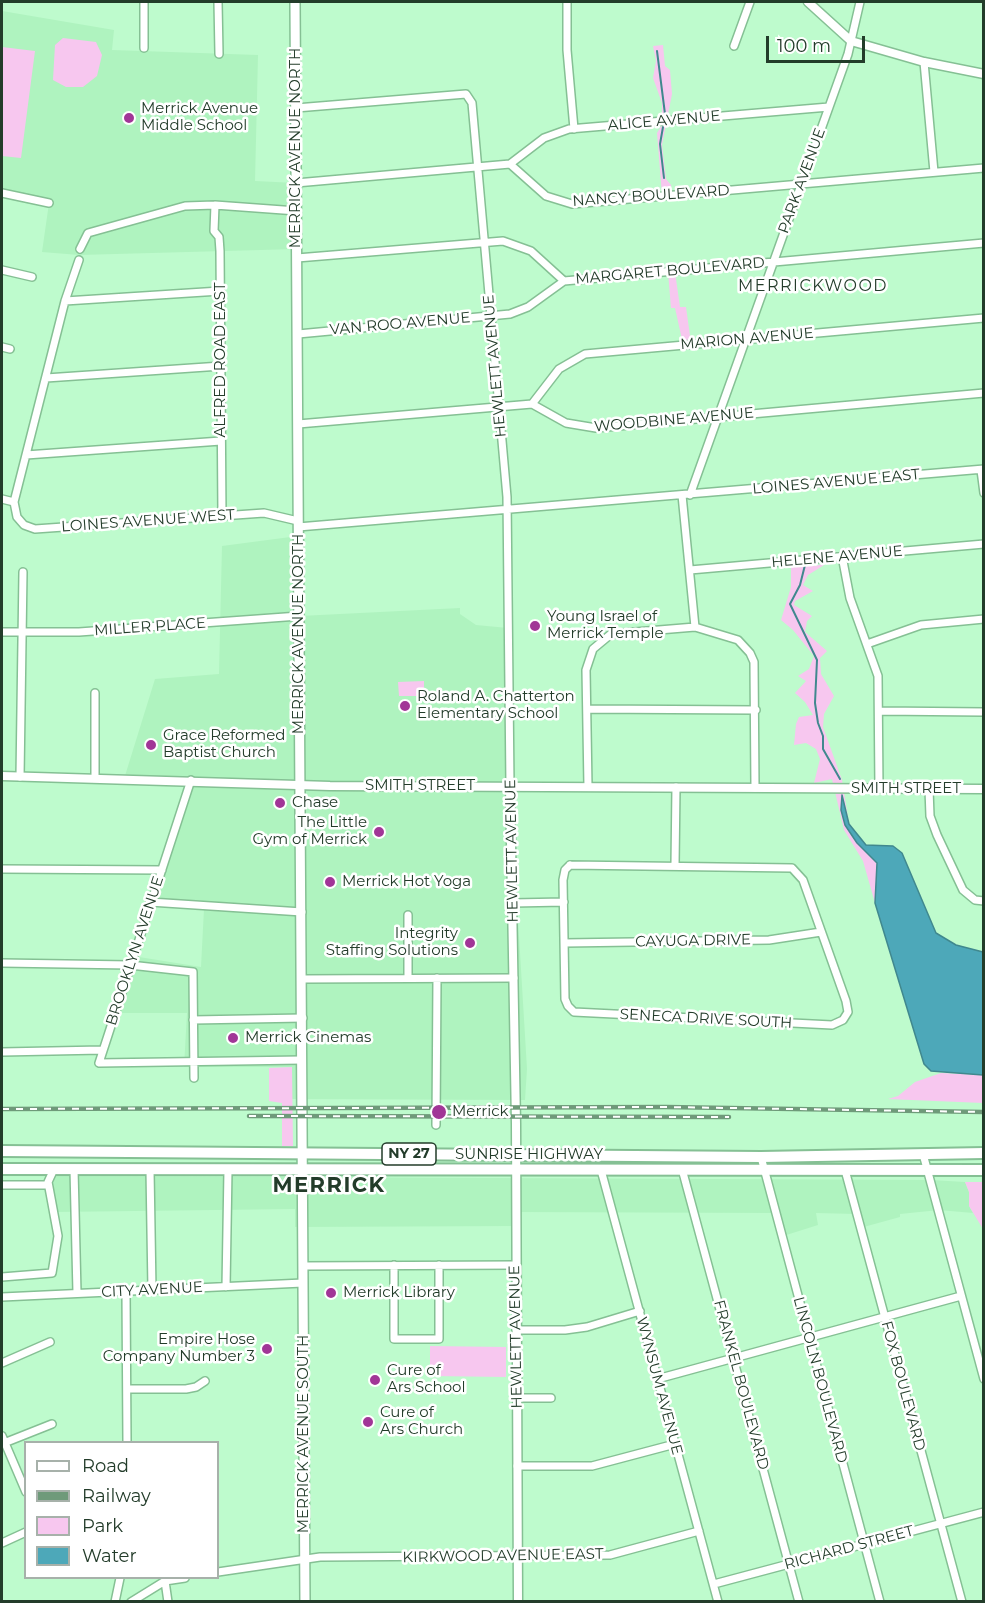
<!DOCTYPE html>
<html>
<head>
<meta charset="utf-8">
<style>
  body { margin:0 }
  #map { position:relative; width:985px; height:1603px; overflow:hidden; background:#befbcd; font-family:Montserrat,sans-serif }
  canvas { display:block }
  .frame { position:absolute; inset:0; border:3px solid #233c2a; pointer-events:none }
  .legend { position:absolute; left:24px; top:1441px; width:195px; height:138px; box-sizing:border-box; background:#fff; border:2px solid #a7b1aa; margin:0; padding:8px 10px; list-style:none; font-size:18px; color:#233c2a }
  .legend li { display:flex; align-items:center; gap:12px; height:30px }
  .legend b { width:30px; border:2px solid #a7b1aa }
  .scale { position:absolute; left:766px; top:36px; width:99px; height:27px; box-sizing:border-box; border:3px solid #233c2a; border-top:0; padding-left:8px; font-size:18px; line-height:21px; white-space:nowrap; color:#233c2a; -webkit-text-stroke:4px #fff; paint-order:stroke }
</style>
</head>
<body>
<div id="map">
<canvas width="985" height="1603"></canvas>
<div class="frame"></div>
<ul class="legend">
<li><b style="height:8px;background:#fff"></b>Road</li>
<li><b style="height:8px;background:#6f9a7a"></b>Railway</li>
<li><b style="height:16px;background:#f7c7ef"></b>Park</li>
<li><b style="height:16px;background:#4da8b9"></b>Water</li>
</ul>
<div class="scale">100 m</div>
</div>
<script>
const context = document.querySelector('canvas').getContext('2d');
context.lineJoin = 'round';
function paint(path, color) {
  context.fillStyle = color;
  context.fill(path, 'evenodd');
}
function poly(rows) {
  const path = new Path2D();
  for (const r of rows) {
    path.moveTo(r[0], r[1]);
    for (let i = 2; i < r.length; i += 2) path.lineTo(r[i], r[i + 1]);
  }
  return path;
}
function stroke(path, color, width, dash) {
  context.strokeStyle = color;
  context.lineWidth = width;
  context.lineCap = dash ? 'butt' : 'round';
  context.setLineDash(dash || []);
  context.stroke(path);
}
function write(font, color, halo, rows, align = 'center') {
  context.font = font + ' Montserrat,sans-serif';
  context.lineWidth = 5;
  context.setLineDash([]);
  context.textBaseline = 'middle';
  context.strokeStyle = halo;
  context.fillStyle = color;
  for (const [text, x, y, turn = 0] of rows) {
    context.save();
    context.translate(x, y);
    context.rotate((+turn || 0) * Math.PI / 180);
    context.textAlign = isNaN(turn) ? turn : align;
    if (halo) context.strokeText(text, 0, 0);
    context.fillText(text, 0, 0);
    context.restore();
  }
}
paint(poly([
  [2,11,114,30,112,50,258,55,255,181,296,183,297,249,79,255,42,252,49,203,2,193],
  [298,536,300,616,460,608,460,614,476,625,508,628,510,786,527,1069,525,1100,292,1099,292,1067,184,1067,187,1013,119,1013,139,957,201,967,204,909,156,906,191,781,124,779,155,679,219,674,222,546],
  [53,1176,931,1180,965,1182,969,1192,969,1206,973,1213,939,1210,900,1214,900,1217,860,1228,856,1214,816,1213,818,1225,780,1237,773,1213,515,1212,514,1226,295,1227,295,1209,54,1212]
]), '#aff3bf');
paint(poly([
  [63,38,96,42,102,55,97,76,83,87,66,87,53,80,55,45],
  [663,45,665,66,670,70,672,94,662,145,666,179,671,185,672,194,662,195,657,133,662,125,662,103,653,78,656,61,653,46],
  [2,47,35,51,21,158,2,156],
  [668,272,675,272,680,307,686,307,691,343,683,344,675,308,671,308],
  [808,562,815,566,829,562,808,575,803,585,813,591,795,601,794,605,812,616,807,621,805,632,827,651,820,658,821,674,834,696,824,714,823,727,842,780,849,824,842,797,841,810,857,843,877,863,875,903,863,861,844,830,832,779,814,783,820,759,816,749,806,743,794,745,796,724,799,717,813,715,805,702,795,693,806,681,798,676,809,669,814,656,793,630,781,620,791,587,791,568,796,563],
  [424,681,424,696,399,696,398,682],
  [292,1067,293,1146,282,1146,282,1103,269,1101,269,1068],
  [941,1073,983,1075,983,1103,888,1099,898,1096,915,1082],
  [965,1182,983,1182,983,1229,969,1206,969,1192],
  [430,1346,506,1347,506,1377,430,1376]
]), '#f7c7ef');
const water = poly([
  [842,795,849,824,866,845,893,846,902,853,936,933,956,945,983,952,983,1075,931,1071,924,1064,875,903,877,863,857,843,845,825,841,810,842,795]
]);
paint(water, '#4da8b9');
stroke(water, '#40888e', 1.5);
stroke(poly([
  [657,51,665,114],
  [663,127,660,144,664,178],
  [805,565,800,585,790,604,817,660,815,703,818,723,823,736,823,749,840,779]
]), '#40888e', 2);
const minor = poly([
  [144,2,144,48],
  [218,2,219,54],
  [567,2,567,50,574,129],
  [734,46,750,2],
  [924,62,934,172],
  [296,108,466,94,472,103,507,497,510,786],
  [510,164,544,138,569,129,829,107],
  [296,183,510,164,546,196,572,204,984,168],
  [2,193,49,203],
  [215,205,214,231,219,237,220,251,222,516],
  [80,249,88,233,185,206,215,205,297,211],
  [297,258,503,241,531,251,564,281,984,243],
  [79,260,65,301,14,502,17,517,24,525,35,529,264,513,298,521],
  [2,270,32,277],
  [65,301,220,291],
  [298,334,510,314,528,307,564,281],
  [2,347,10,349],
  [46,378,221,366],
  [532,404,559,369,585,354,984,318],
  [298,424,532,404,566,423,596,428,984,393],
  [26,455,221,441],
  [981,470,984,493],
  [682,495,695,627],
  [690,495,848,54,860,2],
  [2,499,14,502],
  [298,527,984,469],
  [842,556,850,598,878,676,879,789],
  [690,570,984,544],
  [2,632,79,632,299,616],
  [867,644,921,625,984,619],
  [587,709,756,710],
  [879,711,984,712],
  [20,777,23,572],
  [95,778,95,693],
  [191,780,99,1063,302,1060],
  [588,787,586,670,593,649,611,634,695,627,738,640,750,653,754,662,755,788],
  [929,789,930,816,937,835,963,890,975,900,984,901],
  [570,865,792,868,803,880,846,1001,848,1012,843,1020,832,1025,574,1012,568,1006,565,999,563,880,565,870,570,865],
  [675,865,676,787],
  [2,869,162,870],
  [150,902,302,912],
  [513,903,564,902],
  [408,915,408,978],
  [565,943,769,940,821,932],
  [2,963,130,965,193,972,194,1078],
  [303,979,514,978],
  [193,1020,303,1018],
  [2,1052,102,1050],
  [436,1125,437,978],
  [923,1154,984,1379],
  [761,1157,880,1602],
  [74,1169,77,1293],
  [682,1169,799,1602],
  [150,1170,152,1290],
  [601,1170,718,1602],
  [845,1170,962,1602],
  [2,1185,48,1185],
  [394,1265,394,1339,439,1339,439,1265],
  [303,1266,516,1265],
  [2,1277,52,1273,58,1236,48,1182,54,1169],
  [226,1287,228,1170],
  [126,1292,127,1442],
  [2,1297,303,1283],
  [516,1330,565,1330,587,1327,640,1311],
  [2,1363,50,1342],
  [657,1379,961,1296],
  [127,1389,186,1389,196,1387,205,1381],
  [517,1398,551,1398],
  [2,1436,26,1492],
  [4,1443,52,1424],
  [517,1466,592,1466,675,1444],
  [2,1543,26,1532],
  [218,1572,320,1557,610,1555,699,1531],
  [165,1581,168,1602],
  [714,1584,984,1512],
  [115,1602,120,1578],
  [131,1602,165,1581,185,1578]
]);
const tertiary = poly([
  [808,2,851,41,924,62,984,74],
  [2,776,330,786,984,789],
  [510,786,516,1124,518,1602]
]);
const secondary = poly([
  [295,2,305,1602]
]);
const trunk = poly([
  [2,1151,761,1157,984,1153],
  [2,1169,984,1170]
]);
stroke(minor, '#85c094', 10);
stroke(tertiary, '#85c094', 11);
stroke(secondary, '#85c094', 12);
stroke(trunk, '#85c094', 14);
stroke(minor, '#fff', 7);
stroke(tertiary, '#fff', 8);
stroke(secondary, '#fff', 9);
stroke(trunk, '#fff', 10);
const rail = poly([
  [2,1109,666,1107,984,1112],
  [249,1116,729,1117]
]);
stroke(rail, '#6f9a7a', 4.5);
stroke(rail, '#fff', 2, [7]);
for (const [x, y, r, color] of [
  [129,118,6,"#a13697"],
  [535,626,6,"#a13697"],
  [405,706,6,"#a13697"],
  [151,745,6,"#a13697"],
  [280,803,6,"#a13697"],
  [379,832,6,"#a13697"],
  [330,882,6,"#a13697"],
  [470,943,6,"#a13697"],
  [233,1038,6,"#a13697"],
  [439,1112,8,"#a13697"],
  [331,1293,6,"#a13697"],
  [267,1349,6,"#a13697"],
  [375,1380,6,"#a13697"],
  [368,1422,6,"#a13697"]
]) {
  const dot = new Path2D();
  dot.arc(x, y, r, 0, 2 * Math.PI);
  context.fillStyle = color;
  context.fill(dot);
  stroke(dot, '#fff', 2);
}
for (const [x, y, w] of [
  [409,1154,54]
]) {
  const box = new Path2D();
  box.roundRect(x - w / 2, y - 11, w, 22, 4.5);
  context.fillStyle = '#fff';
  context.fill(box);
  stroke(box, '#233c2a', 1.5);
}
write('bold 14px', '#233c2a', null, [
  ["NY 27",409,1154]
]);
write('15px', '#233c2a', '#fff', [
  ["Merrick Avenue",141,109],
  ["Middle School",141,126],
  ["Young Israel of",547,617],
  ["Merrick Temple",547,634],
  ["Roland A. Chatterton",417,697],
  ["Elementary School",417,714],
  ["Grace Reformed",163,736],
  ["Baptist Church",163,753],
  ["Chase",292,803],
  ["The Little",367,823,"right"],
  ["Gym of Merrick",367,840,"right"],
  ["Merrick Hot Yoga",342,882],
  ["Integrity",458,934,"right"],
  ["Staffing Solutions",458,951,"right"],
  ["Merrick Cinemas",245,1038],
  ["Merrick",452,1112],
  ["Merrick Library",343,1293],
  ["Empire Hose",255,1340,"right"],
  ["Company Number 3",255,1357,"right"],
  ["Cure of",387,1371],
  ["Ars School",387,1388],
  ["Cure of",380,1413],
  ["Ars Church",380,1430]
], 'left');
write('15px', '#233c2a', '#fff', [
  ["ALICE AVENUE",664,121,-5],
  ["MERRICK AVENUE NORTH",296,148,-90],
  ["PARK AVENUE",802,181,-70],
  ["NANCY BOULEVARD",651,196,-4],
  ["MARGARET BOULEVARD",670,271,-5],
  ["VAN ROO AVENUE",400,324,-5],
  ["MARION AVENUE",747,339,-5],
  ["ALFRED ROAD EAST",221,360,-90],
  ["HEWLETT AVENUE",495,366,-95],
  ["WOODBINE AVENUE",674,420,-5],
  ["LOINES AVENUE EAST",836,482,-5],
  ["LOINES AVENUE WEST",148,521,-4],
  ["HELENE AVENUE",837,557,-5],
  ["MILLER PLACE",150,627,-4],
  ["MERRICK AVENUE NORTH",299,634,-90],
  ["SMITH STREET",420,786],
  ["SMITH STREET",906,789],
  ["HEWLETT AVENUE",512,851,-91],
  ["CAYUGA DRIVE",693,941,-1],
  ["BROOKLYN AVENUE",135,951,-72],
  ["SENECA DRIVE SOUTH",706,1019,3],
  ["SUNRISE HIGHWAY",529,1155],
  ["CITY AVENUE",152,1290,-3],
  ["HEWLETT AVENUE",516,1337,-91],
  ["LINCOLN BOULEVARD",820,1380,75],
  ["FRANKEL BOULEVARD",741,1385,75],
  ["WYNSUM AVENUE",659,1386,75],
  ["FOX BOULEVARD",903,1386,75],
  ["MERRICK AVENUE SOUTH",304,1434,-90],
  ["RICHARD STREET",849,1548,-15],
  ["KIRKWOOD AVENUE EAST",503,1556,-1]
]);
context.letterSpacing = '1.5px';
write('16px', '#233c2a', '#fff', [
  ["MERRICKWOOD",813,286]
]);
context.letterSpacing = '0px';
context.letterSpacing = '1.5px';
write('bold 21px', '#233c2a', '#fff', [
  ["MERRICK",329,1186]
]);
context.letterSpacing = '0px';
</script>
</body>
</html>
